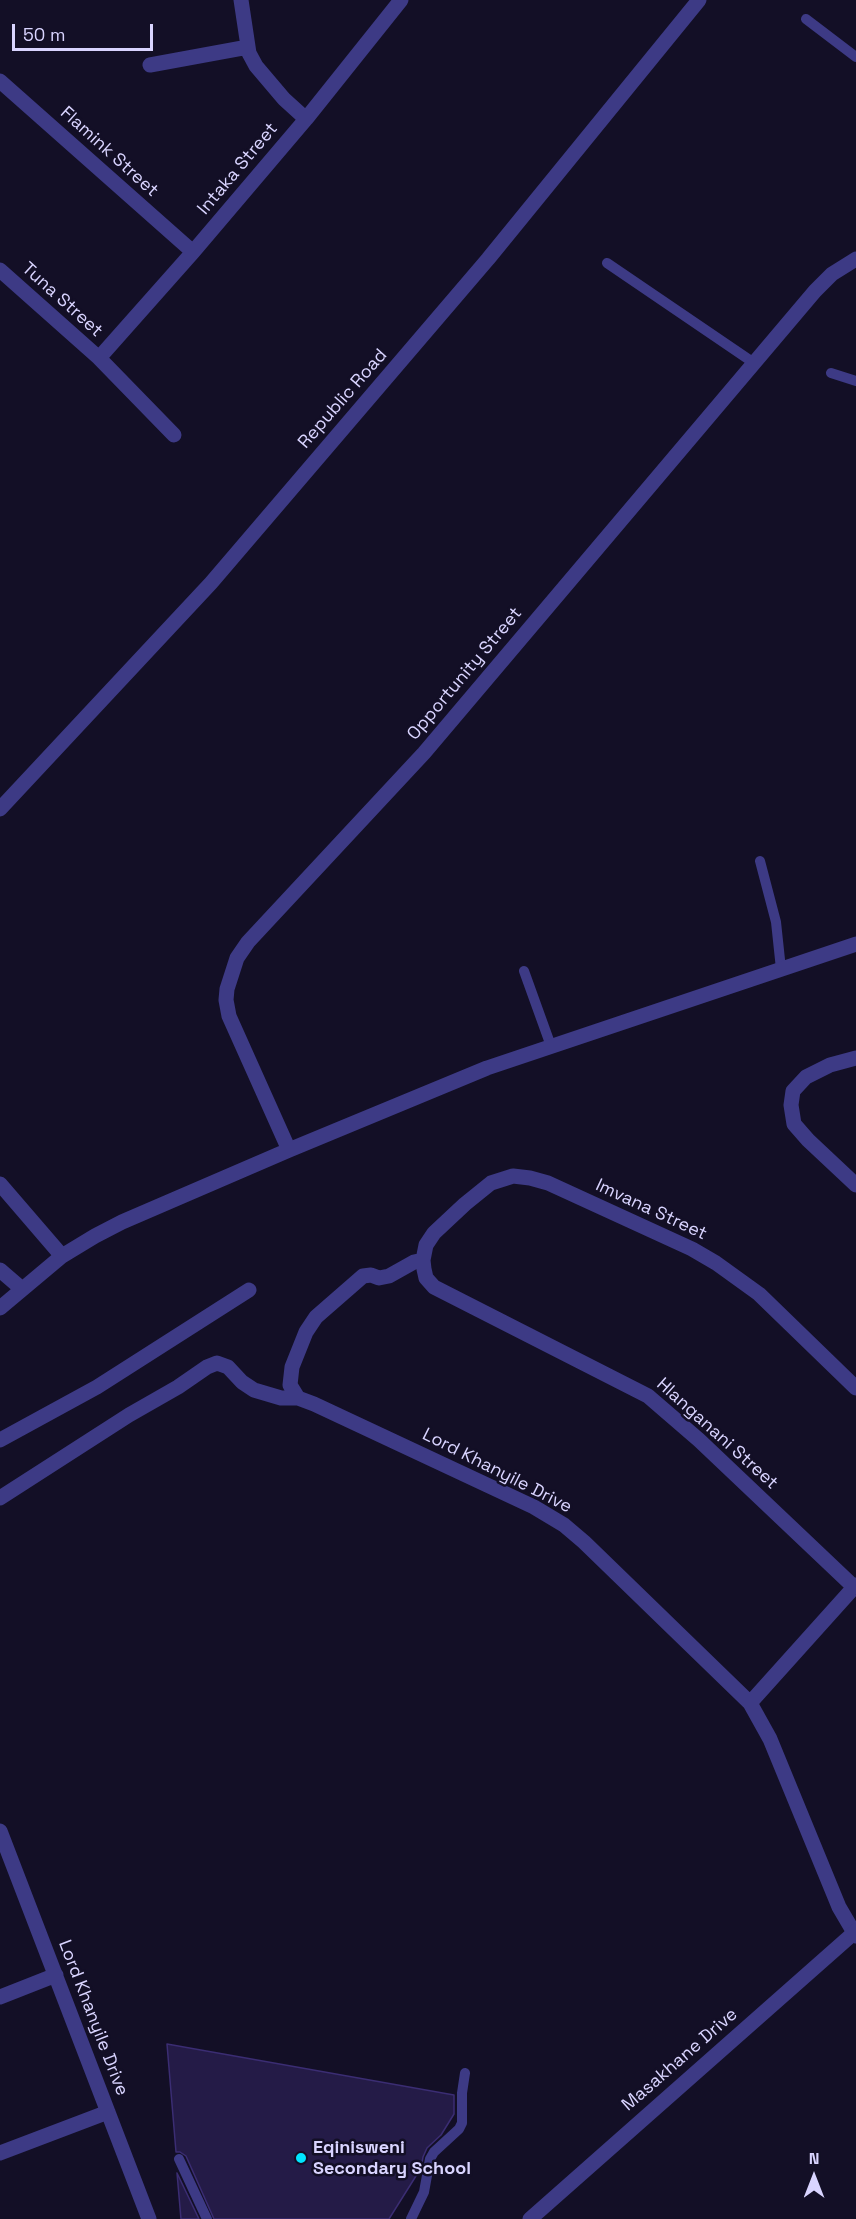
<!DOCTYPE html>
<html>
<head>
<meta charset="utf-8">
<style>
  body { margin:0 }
  #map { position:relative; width:856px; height:2219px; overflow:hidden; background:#130f26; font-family:"Space Grotesk",sans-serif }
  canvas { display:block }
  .north { position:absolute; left:784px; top:2147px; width:60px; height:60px; -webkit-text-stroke:4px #130f26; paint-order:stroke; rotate:0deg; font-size:16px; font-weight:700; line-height:24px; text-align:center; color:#d9d4ff }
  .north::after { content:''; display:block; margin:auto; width:21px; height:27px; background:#d9d4ff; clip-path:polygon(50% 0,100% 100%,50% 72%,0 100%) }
  .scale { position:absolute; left:12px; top:24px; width:141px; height:27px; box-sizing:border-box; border:3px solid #d9d4ff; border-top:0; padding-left:8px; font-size:18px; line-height:21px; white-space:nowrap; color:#d9d4ff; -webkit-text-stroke:4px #130f26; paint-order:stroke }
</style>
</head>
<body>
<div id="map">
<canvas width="856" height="2219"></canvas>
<div class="north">N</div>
<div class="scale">50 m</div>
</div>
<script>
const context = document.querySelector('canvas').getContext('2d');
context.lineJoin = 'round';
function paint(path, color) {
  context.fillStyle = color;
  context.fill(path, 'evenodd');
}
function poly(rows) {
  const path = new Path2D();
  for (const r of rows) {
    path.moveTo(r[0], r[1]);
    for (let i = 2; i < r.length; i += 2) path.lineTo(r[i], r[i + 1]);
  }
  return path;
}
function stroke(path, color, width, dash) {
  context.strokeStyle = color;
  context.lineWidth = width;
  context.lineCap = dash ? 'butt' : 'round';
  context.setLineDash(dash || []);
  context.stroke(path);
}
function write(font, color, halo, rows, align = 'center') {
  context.font = font + ' "Space Grotesk",sans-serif';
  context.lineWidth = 5;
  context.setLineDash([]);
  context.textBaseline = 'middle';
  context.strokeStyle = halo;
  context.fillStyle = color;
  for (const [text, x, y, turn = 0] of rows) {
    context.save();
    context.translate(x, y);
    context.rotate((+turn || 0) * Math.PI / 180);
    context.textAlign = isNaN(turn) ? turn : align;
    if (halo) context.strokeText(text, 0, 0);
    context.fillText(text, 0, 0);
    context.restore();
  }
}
const building = poly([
  [167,2044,454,2095,454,2114,441,2135,427,2148,423,2157,421,2168,389,2219,214,2219,186,2156,180,2152,176,2152,167,2044],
  [177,2173,199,2219,181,2219,177,2173]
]);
paint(building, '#241b47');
stroke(building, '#3b2d73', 1.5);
stroke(poly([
  [806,19,856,57],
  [607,263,754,363],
  [831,373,856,381],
  [760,861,776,922,781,969],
  [524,971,551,1046],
  [179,2159,207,2219],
  [411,2219,424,2192,430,2159,434,2152,459,2129,462,2123,462,2093,465,2073]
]), '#3d3a85', 10);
stroke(poly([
  [241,0,249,53,256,66,284,99,306,119],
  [150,65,248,47],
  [0,81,193,252],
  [0,270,99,358,174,435],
  [99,358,193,252,306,119,401,0],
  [856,1058,830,1065,806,1077,793,1091,791,1105,794,1124,808,1140,856,1185],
  [289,1150,229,1016,226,1000,227,989,237,958,248,942,424,753,815,291,832,274,856,259],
  [0,1184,62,1256],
  [0,1270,22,1289],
  [0,1308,62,1256,95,1236,122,1222,289,1150,487,1068,856,944],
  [298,1398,290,1385,292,1367,306,1332,316,1317,363,1276,371,1275,379,1278,389,1276,414,1262,423,1260],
  [0,1440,97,1387,249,1290],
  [0,1498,129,1415,178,1387,207,1367,217,1363,228,1367,242,1382,254,1390,281,1398,298,1398,314,1404,534,1507,564,1525,584,1542,750,1703,770,1739,839,1907,856,1936],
  [854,1587,699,1440,648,1396,434,1287,426,1278,424,1269,423,1260,426,1245,434,1233,465,1204,491,1183,513,1176,530,1178,548,1183,692,1249,716,1263,759,1294,856,1388],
  [750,1703,856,1585],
  [0,1831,149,2219],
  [0,1997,56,1975],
  [0,2153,108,2112]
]), '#3d3a85', 15);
stroke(poly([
  [0,809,211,583,488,259,699,0],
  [530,2219,856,1931]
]), '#3d3a85', 15);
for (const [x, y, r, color] of [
  [301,2158,6,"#00e5ff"]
]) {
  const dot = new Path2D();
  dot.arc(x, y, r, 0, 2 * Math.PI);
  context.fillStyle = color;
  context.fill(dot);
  stroke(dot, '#130f26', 2);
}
write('18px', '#d9d4ff', '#130f26', [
  ["Flamink Street",109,152,42],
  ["Intaka Street",238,169,-50],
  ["Tuna Street",62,300,42],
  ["Republic Road",343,399,-49],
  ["Opportunity Street",465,674,-50],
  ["Imvana Street",651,1210,25],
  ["Hlanganani Street",717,1434,42],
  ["Lord Khanyile Drive",497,1471,27],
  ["Lord Khanyile Drive",93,2018,69],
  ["Masakhane Drive",680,2060,-41]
]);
write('bold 18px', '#d9d4ff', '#130f26', [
  ["Eqinisweni",313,2148],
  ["Secondary School",313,2169]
], 'left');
</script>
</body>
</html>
